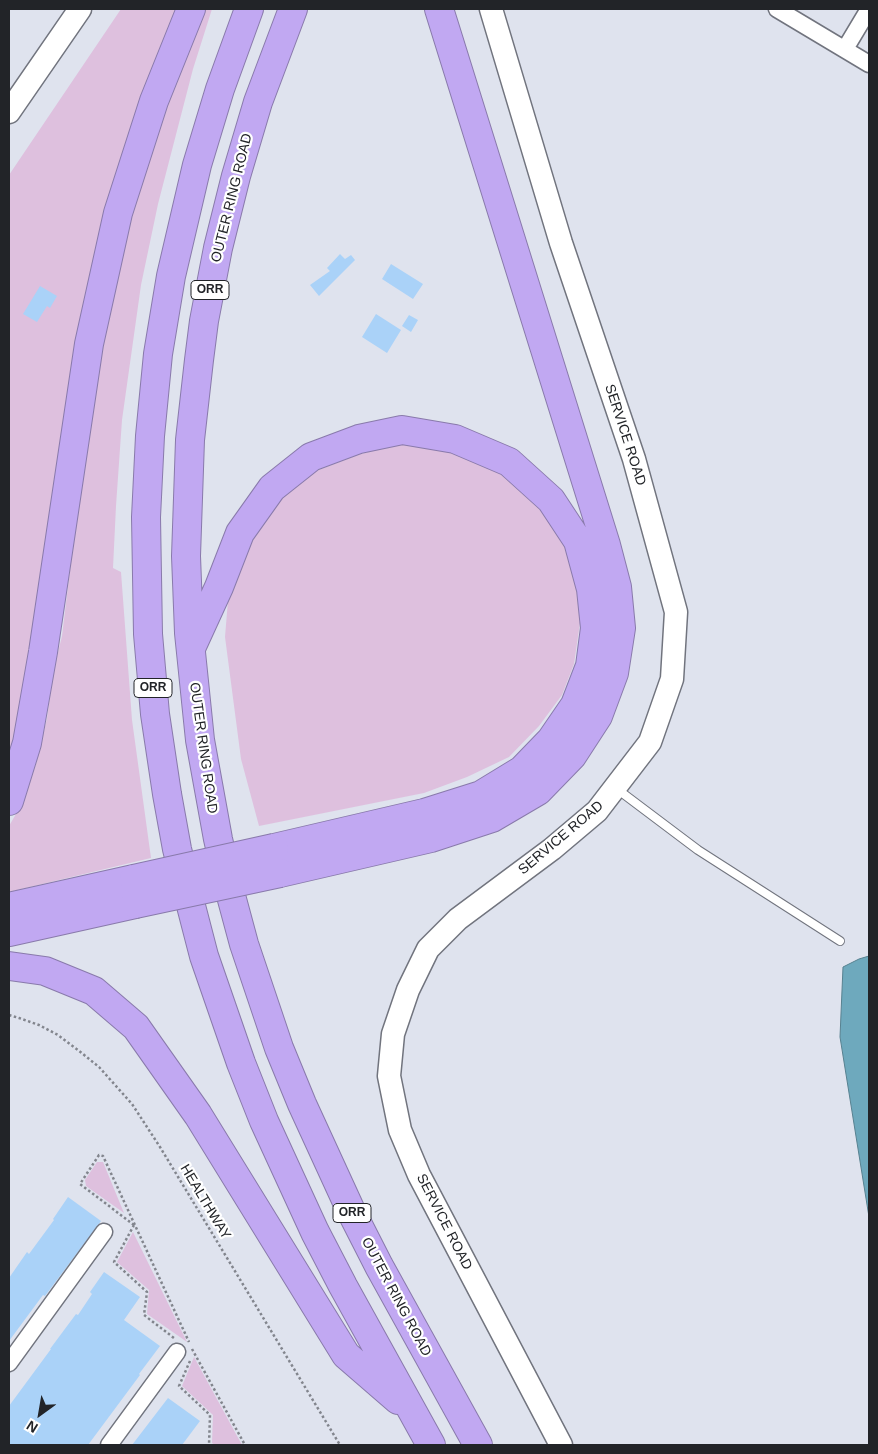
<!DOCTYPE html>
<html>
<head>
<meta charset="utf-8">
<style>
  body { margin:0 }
  #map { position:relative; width:878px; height:1454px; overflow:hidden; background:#dfe3ee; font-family:Arial,sans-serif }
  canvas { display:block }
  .frame { position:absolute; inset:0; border:10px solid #222428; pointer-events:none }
  .north { position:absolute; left:15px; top:1389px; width:50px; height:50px; -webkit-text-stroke:4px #fff; paint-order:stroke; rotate:212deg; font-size:14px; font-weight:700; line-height:20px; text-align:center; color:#222428 }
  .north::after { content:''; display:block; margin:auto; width:18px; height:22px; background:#222428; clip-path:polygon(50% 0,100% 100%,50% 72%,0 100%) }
</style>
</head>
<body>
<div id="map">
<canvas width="878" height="1454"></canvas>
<div class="frame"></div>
<div class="north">N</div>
</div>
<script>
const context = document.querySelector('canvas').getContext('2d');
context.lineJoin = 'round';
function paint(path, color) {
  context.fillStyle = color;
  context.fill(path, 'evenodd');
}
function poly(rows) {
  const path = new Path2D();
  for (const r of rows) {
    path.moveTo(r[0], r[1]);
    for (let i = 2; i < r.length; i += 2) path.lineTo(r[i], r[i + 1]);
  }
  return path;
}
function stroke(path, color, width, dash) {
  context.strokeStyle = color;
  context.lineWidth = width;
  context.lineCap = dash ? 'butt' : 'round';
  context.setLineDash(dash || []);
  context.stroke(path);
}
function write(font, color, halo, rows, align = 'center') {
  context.font = font + ' Arial,sans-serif';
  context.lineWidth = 4.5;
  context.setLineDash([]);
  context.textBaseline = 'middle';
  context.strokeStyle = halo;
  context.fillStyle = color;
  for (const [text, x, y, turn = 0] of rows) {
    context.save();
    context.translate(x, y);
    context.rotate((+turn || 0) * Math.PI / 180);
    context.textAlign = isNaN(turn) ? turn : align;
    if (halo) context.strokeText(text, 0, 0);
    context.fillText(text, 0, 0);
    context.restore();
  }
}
paint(poly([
  [121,9,180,9,92,282,71,367,32,660,9,766,9,175],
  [204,9,212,9,193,69,158,204,141,285,122,420,116,506,113,568,121,572,132,720,151,858,9,892,9,826,20,807,36,764,47,718,53,673,62,636,90,405,123,235,161,115],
  [401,444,450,451,503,472,544,508,569,546,578,590,580,623,574,664,562,695,539,726,509,757,467,777,424,793,259,826,241,759,225,637,229,588,248,536,279,498,316,471,360,454],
  [97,1162,103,1162,124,1213,86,1186,85,1180],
  [133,1232,187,1342,147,1314,149,1290,117,1262],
  [194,1357,242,1445,215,1445,212,1443,213,1415,182,1386]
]), '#dec0de');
const water = poly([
  [869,956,869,1217,840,1037,843,967,859,959,869,956]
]);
paint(water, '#6ea9bd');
stroke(water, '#578190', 1);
paint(poly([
  [340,254,345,259,351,255,355,260,319,296,310,285,330,271,327,268],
  [391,264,423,284,413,299,382,279],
  [40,286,57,296,50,308,47,306,37,322,23,314],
  [376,314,401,330,387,353,362,337],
  [409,315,418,320,411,332,402,326],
  [68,1197,101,1221,45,1296,43,1295,9,1341,9,1278,27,1252,29,1254,54,1220,53,1219],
  [104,1272,140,1297,124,1320,160,1346,139,1374,140,1375,88,1445,9,1445,9,1406,51,1349,50,1349,76,1314,78,1315,92,1294,90,1292],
  [168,1398,200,1421,182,1445,132,1445]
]), '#aad2f8');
const service = poly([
  [617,789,698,850,840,941]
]);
const minor = poly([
  [777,9,869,64],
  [845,49,869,9],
  [9,1363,104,1232],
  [109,1445,177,1352]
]);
const secondary = poly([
  [491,9,561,243,634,459,676,612,672,679,650,742,597,811,552,849,458,919,428,949,408,990,393,1034,389,1076,400,1130,419,1175,561,1445],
  [9,112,80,9]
]);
const motorway = poly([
  [249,9,220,89,197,165,171,276,158,354,150,436,146,517,148,634,155,714,167,794,177,849,190,902,204,956,241,1063,264,1121,315,1232,343,1286,431,1445],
  [293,9,258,102,236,176,218,248,204,321,199,360,190,440,186,556,189,633,200,740,218,839,230,892,244,944,279,1048,302,1104,352,1213,379,1266,478,1445],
  [192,646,219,587,240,533,272,488,311,457,359,439,402,430,455,439,509,462,551,500,578,541,591,589,595,628,590,666,575,705,551,740,522,770,481,795,424,813,274,848],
  [9,801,27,743,43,652,89,344,118,213,154,101,191,9],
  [280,873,431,838,492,818,538,791,572,756,598,716,614,673,621,628,617,587,606,545,439,9],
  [9,907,134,879],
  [9,932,135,904],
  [9,966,45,971,94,991,136,1027,198,1115,346,1355,398,1400]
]);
stroke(service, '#71747e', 10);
stroke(minor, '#71747e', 19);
stroke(secondary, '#71747e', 25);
stroke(motorway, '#897aab', 30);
stroke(poly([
  [9,1015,19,1018,39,1025,58,1035,78,1050,99,1067,132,1104,160,1147,340,1445],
  [134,1225,80,1184,99,1155,103,1156,189,1342],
  [134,1225,114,1262,147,1292,144,1315,174,1338],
  [192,1349,245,1445],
  [190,1361,179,1386,210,1415,209,1445]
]), '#82858d', 2.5, [2.5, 2.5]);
stroke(service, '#fff', 8);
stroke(minor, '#fff', 16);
stroke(secondary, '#fff', 22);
stroke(motorway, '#c1a8f2', 28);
const motorwayBridge = poly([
  [134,879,274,848],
  [135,904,280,873]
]);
stroke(motorwayBridge, '#897aab', 30, []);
stroke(motorwayBridge, '#c1a8f2', 28);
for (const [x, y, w] of [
  [210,290,38],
  [153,688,38],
  [352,1213,38]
]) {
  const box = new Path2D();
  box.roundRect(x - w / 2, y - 9.5, w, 19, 4);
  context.fillStyle = '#fff';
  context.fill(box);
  stroke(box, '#222428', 1);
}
write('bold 12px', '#222428', null, [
  ["ORR",210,290],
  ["ORR",153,688],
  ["ORR",352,1213]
]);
write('14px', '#222428', '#fff', [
  ["OUTER RING ROAD",232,198,-76],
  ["SERVICE ROAD",625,435,72],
  ["OUTER RING ROAD",203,748,82],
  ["SERVICE ROAD",561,838,-40],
  ["HEALTHWAY",205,1202,59],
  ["SERVICE ROAD",444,1222,63],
  ["OUTER RING ROAD",396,1297,62]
]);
</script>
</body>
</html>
